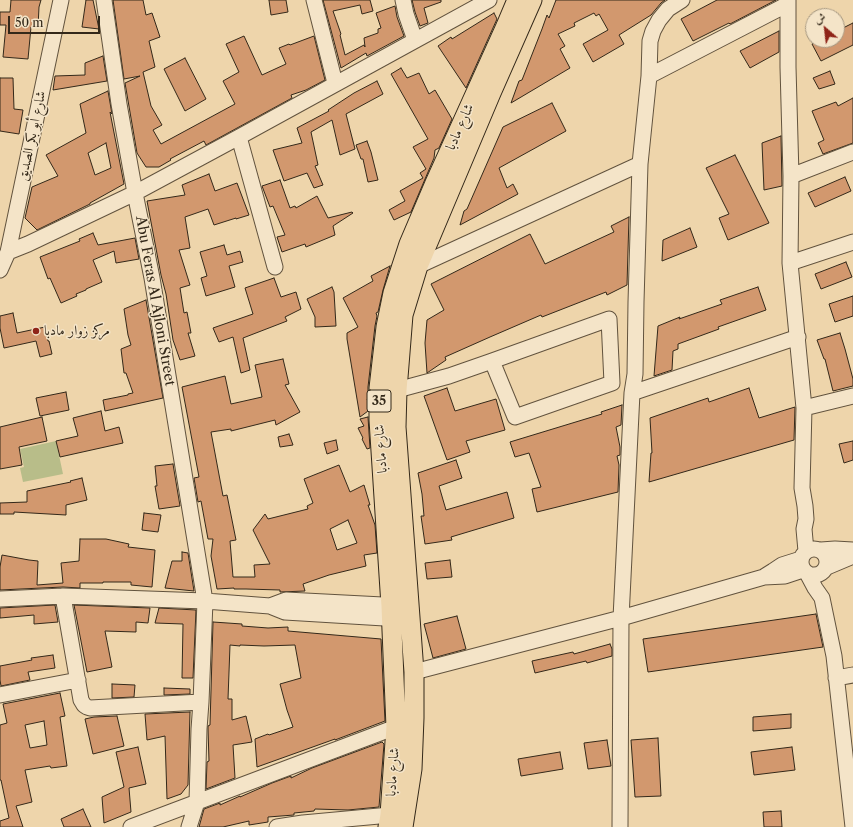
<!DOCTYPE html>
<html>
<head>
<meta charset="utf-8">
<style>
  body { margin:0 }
  #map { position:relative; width:853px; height:827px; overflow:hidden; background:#eed5ab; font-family:"Libre Caslon Text",Amiri,serif }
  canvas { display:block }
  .north { position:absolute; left:805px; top:8px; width:40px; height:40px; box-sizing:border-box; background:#f4e4c8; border:1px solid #a79982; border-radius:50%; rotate:332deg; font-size:11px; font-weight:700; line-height:16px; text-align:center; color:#332819 }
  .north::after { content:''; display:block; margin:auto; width:14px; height:18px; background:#8f2418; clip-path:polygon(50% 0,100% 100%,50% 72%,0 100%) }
  .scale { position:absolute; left:8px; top:16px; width:92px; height:18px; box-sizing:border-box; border:2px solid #332819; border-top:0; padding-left:5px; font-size:12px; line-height:14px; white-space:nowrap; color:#332819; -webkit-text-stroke:3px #f4e4c8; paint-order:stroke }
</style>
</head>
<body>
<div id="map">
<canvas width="853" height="827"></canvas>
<div class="north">ش</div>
<div class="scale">50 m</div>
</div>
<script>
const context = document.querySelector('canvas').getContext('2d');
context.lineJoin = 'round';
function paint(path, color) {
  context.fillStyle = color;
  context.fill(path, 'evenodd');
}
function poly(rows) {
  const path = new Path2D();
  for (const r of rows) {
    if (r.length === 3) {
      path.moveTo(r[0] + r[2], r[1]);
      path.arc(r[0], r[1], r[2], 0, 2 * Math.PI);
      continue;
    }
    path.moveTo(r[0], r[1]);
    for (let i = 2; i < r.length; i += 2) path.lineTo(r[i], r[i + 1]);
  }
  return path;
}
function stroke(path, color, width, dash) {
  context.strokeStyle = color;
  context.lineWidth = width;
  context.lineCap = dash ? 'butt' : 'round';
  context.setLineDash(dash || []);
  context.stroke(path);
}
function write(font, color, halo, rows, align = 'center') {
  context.font = font + ' "Libre Caslon Text",Amiri,serif';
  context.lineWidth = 3;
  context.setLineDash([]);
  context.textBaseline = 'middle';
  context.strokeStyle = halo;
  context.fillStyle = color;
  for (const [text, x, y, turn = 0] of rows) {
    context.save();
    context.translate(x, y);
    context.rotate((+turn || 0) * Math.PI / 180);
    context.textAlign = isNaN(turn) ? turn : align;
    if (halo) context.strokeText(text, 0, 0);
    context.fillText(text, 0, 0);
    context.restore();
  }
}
paint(poly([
  [56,441,63,474,23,482,20,468,24,467,20,449]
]), '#b8bd89');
const building = poly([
  [11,0,41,0,39,7,38,27,31,27,28,59,3,57,6,25,0,25,0,12,10,12,11,0],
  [86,0,93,0,99,29,82,27,86,0],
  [113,0,143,0,146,15,152,13,160,37,149,41,155,67,143,72,151,106,162,125,153,130,161,144,235,104,223,81,239,72,226,44,244,36,262,75,286,64,279,48,289,44,290,45,314,36,325,80,306,90,291,95,292,98,206,145,204,141,170,159,171,160,159,167,146,167,137,153,125,83,140,76,124,79,113,0],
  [269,0,286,0,288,12,271,15,269,0],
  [323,0,370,0,373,11,362,14,360,5,333,11,341,34,340,35,345,55,364,45,365,47,364,38,378,33,378,29,381,28,376,13,395,6,397,17,404,36,367,56,366,53,341,68,323,0],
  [412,0,441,0,441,2,424,8,428,23,420,26,415,12,412,0],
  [556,0,665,0,661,3,651,15,619,35,624,44,593,62,583,44,608,30,599,14,596,16,594,13,574,23,575,26,558,34,565,46,560,49,570,68,511,103,519,81,522,80,542,29,547,15,549,18,556,0],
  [717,0,776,0,730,24,729,23,693,41,681,19,717,0],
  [494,13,497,19,466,88,438,46,451,37,452,39,494,13],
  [853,23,853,45,821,61,812,44,820,40,837,40,837,31,853,23],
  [779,31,779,52,750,68,740,51,779,31],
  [103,56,107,81,53,90,55,76,85,75,85,63,103,56],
  [185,58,206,99,185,111,164,69,185,58],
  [401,68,407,78,419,73,429,94,435,90,452,119,439,148,435,150,434,158,411,212,394,220,389,210,405,201,400,191,423,178,420,173,426,169,413,147,428,139,391,74,401,68],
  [830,71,835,84,819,89,813,78,830,71],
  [0,78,13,78,14,109,23,110,19,134,0,131,0,78],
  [377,81,383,94,346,114,355,149,340,155,332,120,311,132,318,165,315,166,323,185,314,188,307,173,284,181,273,150,302,143,297,128,329,111,328,110,354,93,377,81],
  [108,91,112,114,110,112,124,184,90,203,90,204,37,230,25,218,32,187,58,176,46,155,86,133,80,104,108,91],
  [106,143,111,168,95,175,88,153,106,143],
  [853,98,853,143,823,154,818,143,824,140,812,111,836,102,838,106,853,98],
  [552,103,566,131,499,168,507,188,513,184,518,194,460,225,464,211,467,209,503,127,552,103],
  [781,136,782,186,764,190,762,143,781,136],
  [367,141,371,152,378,180,368,182,363,159,361,159,356,145,367,141],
  [735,155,769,223,728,240,719,218,729,214,706,168,735,155],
  [209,174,215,191,237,183,249,215,236,219,236,218,214,225,208,209,185,217,190,248,179,250,190,285,180,288,184,313,187,312,191,333,188,333,195,356,180,360,173,340,166,294,161,275,147,201,185,195,182,185,209,174],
  [845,177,851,191,815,207,808,193,845,177],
  [280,180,290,208,295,206,296,208,317,196,328,218,352,212,353,213,333,226,335,235,306,247,305,244,282,252,277,237,285,235,273,206,270,207,262,186,280,180],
  [629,217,627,285,607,295,606,292,542,317,541,315,490,337,445,357,446,360,427,373,425,343,427,320,444,310,431,284,530,234,545,264,614,232,611,226,629,217],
  [690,228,697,247,662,261,663,240,690,228],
  [93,233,98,245,135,238,139,259,116,263,114,251,93,260,102,282,86,289,86,290,76,294,77,296,61,303,50,278,48,279,40,257,80,241,79,239,93,233],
  [224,245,227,255,240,251,243,262,229,266,235,287,206,296,201,278,207,276,200,252,224,245],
  [846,262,852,277,821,289,815,274,846,262],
  [390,266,383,290,378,312,376,313,377,316,375,326,368,387,368,399,367,399,368,401,368,411,360,417,347,339,347,333,358,327,343,298,373,281,371,276,390,266],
  [274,278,281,297,296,292,301,309,285,317,287,321,243,338,250,370,241,373,233,337,219,342,213,328,253,314,245,288,274,278],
  [332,287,334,292,336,326,315,327,315,317,307,299,332,287],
  [758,287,766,310,718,327,719,329,678,344,678,349,673,351,672,370,654,376,658,326,680,317,679,319,722,304,720,300,758,287],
  [853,296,853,316,835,322,829,304,853,296],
  [146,300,163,398,105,411,103,400,128,395,128,394,133,393,126,373,124,373,121,349,131,345,128,335,124,309,146,300],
  [13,313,17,333,45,327,48,341,49,341,52,354,40,357,36,341,4,348,0,328,0,316,13,313],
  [840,333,845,349,853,379,853,386,833,391,825,359,824,359,817,340,840,333],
  [283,359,289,384,285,385,300,412,276,425,275,420,231,431,231,429,211,432,223,496,227,495,236,540,230,541,233,577,255,577,254,565,270,564,253,530,265,514,268,519,308,509,307,506,313,503,304,479,339,465,350,492,364,485,370,505,368,505,375,525,377,553,364,555,366,566,329,575,303,584,305,591,280,592,280,590,246,589,234,589,234,588,217,589,211,556,213,539,208,539,201,501,198,502,194,478,199,477,182,387,225,376,231,404,262,397,255,365,283,359],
  [348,520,357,543,337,550,330,529,348,520],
  [447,388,455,411,496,399,505,430,466,441,470,452,447,460,424,396,447,388],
  [749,388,759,418,795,407,794,440,649,482,651,453,652,453,650,418,708,398,709,402,749,388],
  [66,392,69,410,40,416,36,398,66,392],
  [622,405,621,425,616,427,620,447,620,455,617,456,619,465,618,492,537,512,532,489,541,487,529,453,515,457,510,442,602,414,601,412,622,405],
  [101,411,105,431,119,427,123,443,60,457,56,441,78,436,73,418,101,411],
  [42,417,47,441,19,447,22,465,0,469,0,427,42,417],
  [368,417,370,448,367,449,362,439,363,438,358,428,364,426,360,419,368,417],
  [289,434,293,445,280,447,278,437,289,434],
  [336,440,338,450,327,454,324,443,336,440],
  [853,441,853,460,844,463,839,444,853,441],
  [456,460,462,478,439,486,446,510,507,492,514,518,451,537,452,540,425,544,421,516,424,516,422,494,418,473,456,460],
  [173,464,180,506,159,509,155,486,157,486,155,466,173,464],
  [82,478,87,500,66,505,66,515,14,512,14,514,0,514,0,503,27,502,27,491,71,482,70,481,82,478],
  [144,513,161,515,158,532,142,530,144,513],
  [80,539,106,539,129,544,128,547,155,550,152,587,131,585,131,582,103,582,103,583,80,583,80,588,63,587,0,590,0,567,2,555,29,560,38,561,37,585,63,583,61,563,79,561,80,539],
  [182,552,188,553,194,591,165,588,172,561,182,561,182,552],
  [450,560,452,577,427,579,425,563,450,560],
  [55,605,58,622,34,624,34,615,0,618,0,608,55,605],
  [74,605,150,608,148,623,136,622,136,632,105,631,112,667,87,672,74,605],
  [159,608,196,610,193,678,182,678,183,624,155,623,159,608],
  [816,614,823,647,648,672,643,639,816,614],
  [457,616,466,649,433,658,424,624,457,616],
  [213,622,242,624,242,626,268,628,288,627,288,631,381,639,385,721,335,740,335,739,257,767,255,739,268,734,269,735,293,727,287,710,280,684,301,678,295,645,264,646,240,645,240,646,230,645,228,699,232,699,232,720,246,716,252,742,233,745,235,778,206,789,207,762,209,761,208,729,208,726,210,725,213,622],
  [610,644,612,649,612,656,587,663,586,661,535,673,532,661,573,652,574,654,610,644],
  [53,655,55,668,28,672,30,680,1,686,0,680,0,666,32,660,31,658,53,655],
  [112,684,135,685,134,697,112,698,112,684],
  [164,688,190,689,190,694,164,695,164,688],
  [60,693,65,716,60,717,67,766,51,768,50,766,25,770,32,802,16,806,23,827,0,827,0,821,9,818,1,780,0,780,0,725,7,723,3,704,60,693],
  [44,721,47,745,30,748,25,725,44,721],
  [190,712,188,785,181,794,167,799,165,736,147,740,145,714,190,712],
  [791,714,791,728,753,731,753,717,791,714],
  [117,716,124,746,93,754,85,719,94,717,117,716],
  [658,738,661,796,635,797,631,740,658,738],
  [607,740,611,766,588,769,584,743,607,740],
  [382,742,384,744,379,807,348,810,315,809,314,811,294,813,294,815,268,817,268,822,249,825,249,821,223,827,199,827,204,809,220,803,220,805,240,796,240,797,272,783,291,776,291,778,312,768,382,742],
  [138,747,146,784,129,788,131,812,104,823,102,797,124,787,116,752,138,747],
  [792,747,795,770,754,775,751,752,792,747],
  [560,752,563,769,521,776,518,759,560,752],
  [83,809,91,827,64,827,61,819,83,809],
  [781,811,782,827,764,827,763,812,781,811]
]);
paint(building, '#d2986e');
stroke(building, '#332819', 1);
const minor = poly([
  [104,0,119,104,135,193,152,278,205,601,201,702,199,729,197,802,189,827],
  [314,0,335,83],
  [403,0,406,14,415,40],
  [788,0,788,67,791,176,790,263,804,408,802,488,805,506,806,519,804,529,806,551],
  [649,76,788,4],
  [239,137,275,267],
  [791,176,853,152],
  [8,252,28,244,135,193,239,137,489,0],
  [790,263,853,242],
  [418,266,640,164],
  [0,270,8,252,61,0],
  [388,389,397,390,449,376,492,361,609,319,612,383,515,417,492,361],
  [632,393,798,337],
  [804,408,853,396],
  [814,562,13],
  [821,550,835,549,853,550],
  [827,567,853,556],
  [807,573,815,588,822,598,834,656,853,827],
  [765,576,773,571,782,565,801,559],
  [63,596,81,700,84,705,87,707,90,708,201,702],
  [0,599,63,596,205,601,270,606,285,612,401,619],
  [270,606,286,600,402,606],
  [414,672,621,618,764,577,785,576,803,570],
  [836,678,853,675],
  [0,695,78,680],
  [131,827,396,727],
  [277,827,303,823,390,815],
  [620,827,621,618,632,393,635,374,636,302,640,164,649,76,650,41,653,31,659,20,668,9,682,0]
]);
const major = poly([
  [388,827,390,815,396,727,391,606,379,420,379,388,386,327,393,293,409,244,435,183,506,26,517,0],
  [403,827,412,769,414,718,414,672,396,427,397,390,403,315,418,266,491,93,532,0]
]);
stroke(minor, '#62533e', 17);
stroke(major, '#332819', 21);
stroke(minor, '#f4e4c8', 15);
stroke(major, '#eed5ab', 19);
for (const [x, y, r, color] of [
  [36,331,4,"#8f2418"]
]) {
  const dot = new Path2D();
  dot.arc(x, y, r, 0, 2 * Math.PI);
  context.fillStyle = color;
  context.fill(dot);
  stroke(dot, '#f4e4c8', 1.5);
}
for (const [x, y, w] of [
  [379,401,24]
]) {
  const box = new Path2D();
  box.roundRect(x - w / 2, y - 11, w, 22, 3);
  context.fillStyle = '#f4e4c8';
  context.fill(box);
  stroke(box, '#332819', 1);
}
write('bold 13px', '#332819', null, [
  ["35",379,401]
]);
write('14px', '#332819', '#f4e4c8', [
  ["شارع مادبا",460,127,-66],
  ["شارع أبو بكر الصديق",32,136,-78],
  ["Abu Feras Al Ajloni Street",155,301,80],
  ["شارع مادبا",381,449,-94],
  ["شارع مادبا",393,772,-86]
]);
write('14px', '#332819', '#f4e4c8', [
  ["مركز زوار مادبا",44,331]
], 'left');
</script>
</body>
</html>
